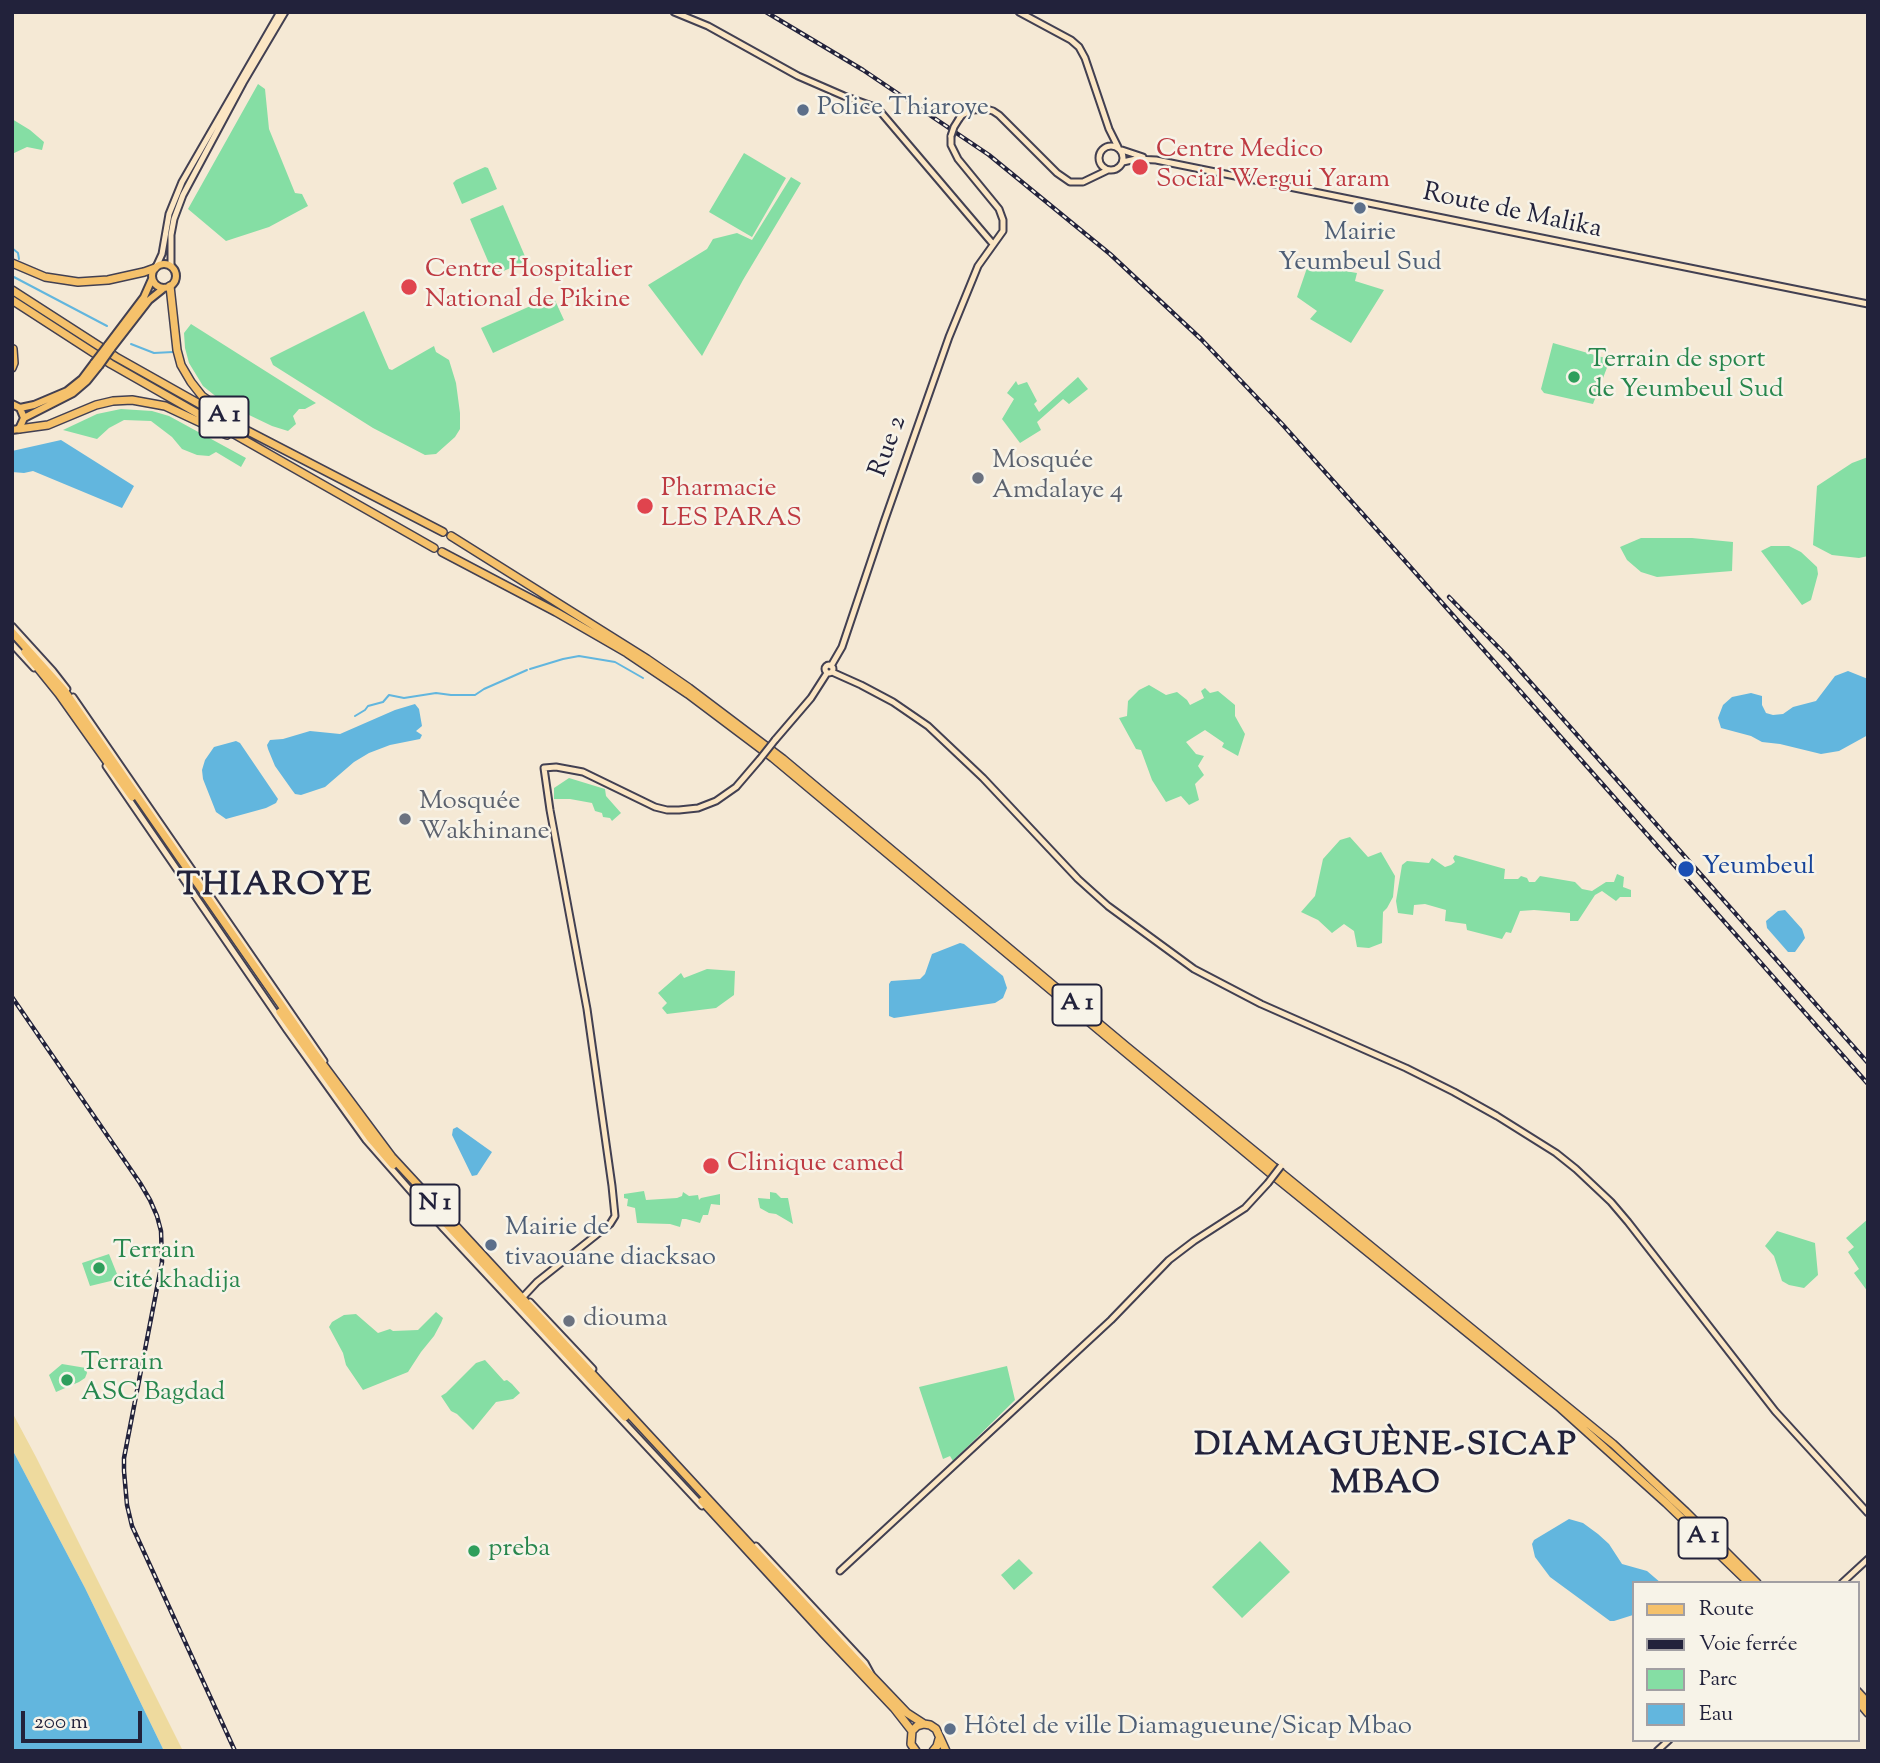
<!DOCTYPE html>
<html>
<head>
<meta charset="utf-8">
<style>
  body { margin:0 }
  #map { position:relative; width:1880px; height:1763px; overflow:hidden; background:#f5e9d5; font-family:"Sorts Mill Goudy",serif }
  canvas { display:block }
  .frame { position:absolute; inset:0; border:14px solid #22223b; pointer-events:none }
  .legend { position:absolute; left:1632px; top:1581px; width:228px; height:161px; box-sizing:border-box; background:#f7f3e8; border:2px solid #a29fa3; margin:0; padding:9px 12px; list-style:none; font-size:21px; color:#22223b }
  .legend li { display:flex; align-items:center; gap:14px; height:35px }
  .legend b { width:35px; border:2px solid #a29fa3 }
  .scale { position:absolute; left:21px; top:1711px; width:121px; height:32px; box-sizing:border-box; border:4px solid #22223b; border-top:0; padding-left:9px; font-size:21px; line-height:24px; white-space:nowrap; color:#22223b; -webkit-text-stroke:5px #f7f3e8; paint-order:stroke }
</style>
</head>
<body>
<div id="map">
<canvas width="1880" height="1763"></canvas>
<div class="frame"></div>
<ul class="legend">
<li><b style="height:9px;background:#f5c16b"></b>Route</li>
<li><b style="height:9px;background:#22223b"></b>Voie ferrée</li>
<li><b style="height:19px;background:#85dea4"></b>Parc</li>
<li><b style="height:19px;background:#62b6de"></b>Eau</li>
</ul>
<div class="scale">200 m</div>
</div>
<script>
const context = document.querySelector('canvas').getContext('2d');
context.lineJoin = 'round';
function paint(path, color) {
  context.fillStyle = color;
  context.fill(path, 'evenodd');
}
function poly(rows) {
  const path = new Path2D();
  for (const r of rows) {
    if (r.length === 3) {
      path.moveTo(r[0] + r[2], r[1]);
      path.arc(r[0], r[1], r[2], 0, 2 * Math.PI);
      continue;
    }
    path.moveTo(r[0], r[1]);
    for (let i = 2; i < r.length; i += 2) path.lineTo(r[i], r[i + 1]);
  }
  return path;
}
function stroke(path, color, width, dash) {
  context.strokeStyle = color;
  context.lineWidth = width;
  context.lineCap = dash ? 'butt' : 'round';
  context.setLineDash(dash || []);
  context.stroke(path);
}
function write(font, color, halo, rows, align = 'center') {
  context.font = font + ' "Sorts Mill Goudy",serif';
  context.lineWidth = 5;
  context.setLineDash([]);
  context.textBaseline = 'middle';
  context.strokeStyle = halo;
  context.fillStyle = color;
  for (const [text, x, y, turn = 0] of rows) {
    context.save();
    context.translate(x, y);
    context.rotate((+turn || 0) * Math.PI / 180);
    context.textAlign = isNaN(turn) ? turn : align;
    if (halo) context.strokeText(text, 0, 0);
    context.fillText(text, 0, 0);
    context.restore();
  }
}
paint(poly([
  [258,84,265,89,269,129,295,193,302,194,308,206,269,227,226,241,188,209],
  [12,119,30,130,44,142,42,150,27,147,12,154],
  [744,153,786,178,752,237,709,212],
  [485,167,488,168,497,189,462,204,453,183,456,180],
  [791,177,801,183,743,280,702,356,648,285,707,249,713,239,737,233,752,240],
  [503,205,527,261,494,275,470,219],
  [1308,265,1357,273,1355,281,1384,290,1351,343,1310,319,1317,311,1297,297],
  [553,296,564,320,493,353,481,328],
  [364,311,389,369,392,370,434,346,436,352,449,360,456,383,460,413,460,429,455,437,436,454,425,455,373,428,273,365,270,358],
  [191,324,316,403,305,409,299,409,293,416,296,424,288,431,272,426,224,403,203,386,189,363,185,348,184,333],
  [1553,343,1605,358,1608,365,1593,404,1544,393,1541,389],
  [1078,377,1088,389,1069,404,1063,399,1037,422,1041,430,1020,443,1002,419,1014,399,1007,393,1016,381,1018,385,1027,382,1037,401,1034,404,1039,412],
  [121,409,152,411,169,416,246,458,241,467,216,452,209,456,197,455,182,449,172,437,151,421,124,420,109,428,97,439,63,430,97,414],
  [1868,457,1868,556,1859,558,1832,555,1813,545,1817,486,1852,463],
  [1641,538,1692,538,1733,542,1732,571,1657,577,1641,572,1627,560,1620,547],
  [1771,546,1789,546,1801,552,1817,567,1818,574,1811,600,1802,605,1761,551],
  [1149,685,1166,695,1177,692,1187,700,1190,705,1204,698,1201,691,1205,688,1210,693,1218,691,1235,705,1235,716,1245,734,1238,756,1222,747,1224,743,1205,730,1186,742,1196,754,1204,756,1198,766,1204,775,1195,784,1199,800,1189,805,1181,796,1166,802,1152,780,1141,750,1136,749,1119,718,1127,716,1128,701,1139,690],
  [569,778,605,789,606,796,621,813,612,821,610,818,603,817,602,813,595,811,592,803,570,799,554,799,554,788],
  [1350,837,1368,857,1381,852,1395,876,1393,897,1387,908,1383,912,1382,943,1369,948,1357,947,1354,931,1344,924,1332,933,1318,920,1301,912,1315,896,1323,859,1340,840],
  [1455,855,1505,869,1504,879,1518,879,1521,876,1527,878,1529,882,1535,882,1540,876,1575,882,1582,889,1592,891,1606,882,1614,882,1617,874,1624,877,1623,887,1631,890,1631,897,1620,897,1616,901,1602,891,1595,895,1578,921,1570,921,1570,913,1534,910,1520,911,1511,933,1506,932,1502,939,1467,930,1466,924,1445,921,1446,910,1425,904,1414,905,1413,915,1398,913,1396,901,1402,865,1407,861,1429,863,1432,858,1445,867,1451,865,1455,862,1453,858],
  [707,969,735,971,734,995,716,1008,667,1014,662,1008,667,1003,658,993,681,973,684,978],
  [644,1191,646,1200,677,1198,682,1196,683,1192,689,1196,698,1195,699,1200,701,1198,720,1194,720,1205,711,1204,708,1215,703,1215,700,1223,686,1219,682,1219,680,1227,670,1224,637,1223,635,1208,627,1206,628,1199,624,1198,624,1194],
  [770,1192,776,1193,781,1198,788,1198,793,1224,776,1214,769,1213,760,1208,758,1198,770,1199],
  [1868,1219,1868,1292,1854,1273,1859,1269,1848,1252,1854,1247,1846,1238],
  [1777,1231,1815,1243,1818,1275,1804,1288,1789,1285,1782,1281,1774,1256,1765,1246],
  [109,1254,119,1279,90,1286,82,1263],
  [436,1312,443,1318,441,1323,434,1336,421,1352,408,1372,363,1390,346,1365,343,1353,329,1327,332,1322,344,1315,356,1314,378,1333,390,1329,393,1331,418,1330],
  [485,1360,504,1381,507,1380,512,1384,520,1393,513,1399,496,1402,473,1430,457,1414,451,1411,441,1396,446,1393,476,1363],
  [62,1364,86,1368,87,1373,85,1378,79,1382,56,1392,49,1375],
  [1007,1366,1015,1400,953,1461,950,1456,943,1459,919,1387],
  [1260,1541,1290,1572,1242,1618,1212,1587],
  [1019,1559,1033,1573,1014,1590,1001,1575]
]), '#85dea4');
paint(poly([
  [12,1412,36,1457,183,1751,164,1751,85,1588,12,1449]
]), '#eeda9e');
paint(poly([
  [61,440,134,486,122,508,33,471,24,473,12,472,12,451],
  [1848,671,1868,679,1868,735,1839,751,1821,754,1780,744,1762,742,1751,736,1721,728,1718,718,1723,705,1732,697,1751,693,1762,696,1762,705,1766,713,1773,715,1783,714,1793,707,1816,701,1835,676],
  [415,704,419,709,422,726,416,731,422,735,420,739,390,745,369,753,354,762,325,787,301,795,295,794,292,790,275,766,268,749,267,745,270,740,283,739,310,731,340,734,395,710],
  [236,741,240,743,278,799,276,803,266,808,226,819,216,812,203,779,202,770,205,760,214,747],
  [1785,910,1802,929,1805,938,1795,952,1788,952,1767,928,1766,921,1778,911],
  [960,943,964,944,1003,976,1007,988,1003,998,995,1003,894,1018,889,1016,889,984,891,981,920,979,925,974,932,954],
  [457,1127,492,1152,477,1175,472,1176,452,1135,453,1129],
  [12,1449,85,1588,164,1751,12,1751],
  [1569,1519,1583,1523,1598,1534,1609,1544,1622,1564,1647,1571,1661,1583,1633,1583,1633,1615,1614,1621,1610,1621,1550,1577,1535,1557,1532,1544,1534,1540]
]), '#62b6de');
stroke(poly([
  [12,248,18,253,19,259],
  [12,276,107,326],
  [131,344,154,353,173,352],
  [530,669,563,659,579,656,615,662,643,678],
  [355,716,365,710,368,706,383,702,389,695,404,698,436,693,451,695,475,695,484,689,527,670]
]), '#62b6de', 2);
const secondary = poly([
  [674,12,708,26,798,76,844,96,872,106,879,110,993,244],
  [1019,12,1071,40,1079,47,1085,58,1109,129,1118,147],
  [959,119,962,115,973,110,986,109,993,111,999,115,1057,173,1070,182,1083,182,1108,170],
  [1111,158,12],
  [1122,150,1143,157],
  [1123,162,1136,159,1156,160,1868,304],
  [171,266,171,235,174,219,183,195,243,83,285,12],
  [156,267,162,254,169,214,182,182,280,12],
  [12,626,53,671,67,689],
  [12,644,34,668],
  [829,669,4],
  [831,666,842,647,884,522,949,337,978,266,1003,231,1003,220,999,209,958,159,951,145,951,136],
  [832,672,861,685,893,702,928,726,983,778,1078,879,1108,906,1194,969,1261,1004,1406,1068,1454,1092,1497,1116,1556,1153,1576,1169,1611,1202,1628,1222,1775,1411,1868,1513],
  [73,697,324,1061],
  [775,740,811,698,827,673],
  [106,766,287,1030,366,1140,444,1229,702,1506],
  [522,1298,537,1282,610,1224,615,1216,612,1186,587,1009,550,810,544,768,556,767,583,772,655,807,667,810,679,810,698,808,716,801,736,787,760,759],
  [530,1302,593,1369],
  [756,1546,865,1663,871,1674],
  [840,1571,1111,1320,1169,1260,1194,1241,1245,1208,1268,1183],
  [1842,1583,1868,1559],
  [1657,1751,1669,1740]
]);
const primary = poly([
  [164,276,12],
  [107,346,144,297,152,279],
  [111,349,149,300,164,288],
  [12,404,20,408,24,418,19,429,12,430],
  [20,408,34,405,67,391,82,379,94,363],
  [24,418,73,393,87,381,99,366]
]);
const highway = poly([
  [12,263,45,277,78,282,108,280,144,272,155,268],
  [170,286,177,350,181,365,191,382,202,396,231,416],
  [12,290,116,357,244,429,443,532],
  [12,300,111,364,434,548],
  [12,368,14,363,13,349],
  [19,429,48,425,96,405,113,401,132,400,165,406,227,435],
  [451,536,647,659,689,688,783,759,1127,1047,1613,1444,1686,1512,1757,1583],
  [442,552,556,612,627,653,688,694,773,758,1270,1173,1558,1406,1666,1503,1749,1583],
  [12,632,64,690,313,1051,392,1157,865,1669,907,1713,924,1724],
  [25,652,59,694,132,797],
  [280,1012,370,1138,393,1165],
  [415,1190,625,1417],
  [702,1501,824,1634,894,1708,912,1731],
  [1857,1691,1868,1703],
  [1857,1700,1868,1713],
  [916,1751,911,1744,912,1731,917,1726,924,1724,930,1725,936,1729,946,1751],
  [933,1751,937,1746,939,1739]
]);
stroke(secondary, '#424052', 9);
stroke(primary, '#424052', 10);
stroke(highway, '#424052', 10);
stroke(secondary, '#fbe6c4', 5);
stroke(primary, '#f5c16b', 6);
stroke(highway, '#f5c16b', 7);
const rail = poly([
  [766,12,863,70,989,155,1110,254,1201,339,1282,424,1405,561,1868,1084],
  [1449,597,1508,657,1868,1063],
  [12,997,140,1183,150,1200,157,1216,161,1231,162,1262,124,1458,124,1471,127,1505,132,1526,235,1751]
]);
stroke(rail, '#22223b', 4.5);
stroke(rail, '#f7f3e8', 2, [5]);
const secondaryBridge = poly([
  [951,136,954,127,959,119],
  [760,759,775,740],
  [1268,1183,1281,1166]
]);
const primaryBridge = poly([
  [94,363,107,346],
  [99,366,111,349]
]);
stroke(secondaryBridge, '#424052', 9, []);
stroke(primaryBridge, '#424052', 10, []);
stroke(secondaryBridge, '#fbe6c4', 5);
stroke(primaryBridge, '#f5c16b', 6);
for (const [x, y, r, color] of [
  [803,110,7,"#5c6f8a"],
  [1140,167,9,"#e0444e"],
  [1360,208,7,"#5c6f8a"],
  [409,287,9,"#e0444e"],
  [1574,377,7,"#2e9e5b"],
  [978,478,7,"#6b7280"],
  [645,506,9,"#e0444e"],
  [405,819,7,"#6b7280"],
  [1686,869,9,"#1a4fb4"],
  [711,1166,9,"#e0444e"],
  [491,1245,7,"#5c6f8a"],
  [99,1268,7,"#2e9e5b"],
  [569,1321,7,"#6b7280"],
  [67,1380,7,"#2e9e5b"],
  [474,1551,7,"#2e9e5b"],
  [950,1729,7,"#5c6f8a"]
]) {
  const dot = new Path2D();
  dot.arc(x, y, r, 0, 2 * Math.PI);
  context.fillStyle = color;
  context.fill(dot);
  stroke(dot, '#f7f3e8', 2.5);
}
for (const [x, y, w] of [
  [224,417,49],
  [1077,1005,49],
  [435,1205,49],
  [1703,1538,49]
]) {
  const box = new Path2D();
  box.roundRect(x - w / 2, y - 20.5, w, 41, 5);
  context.fillStyle = '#f7f3e8';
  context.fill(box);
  stroke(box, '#22223b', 2);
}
write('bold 24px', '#22223b', null, [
  ["A 1",224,417],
  ["A 1",1077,1005],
  ["N 1",435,1205],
  ["A 1",1703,1538]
]);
write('26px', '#4e5e75', '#f7f3e8', [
  ["Police Thiaroye",817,110],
  ["Mairie",1360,235,"center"],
  ["Yeumbeul Sud",1360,265,"center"],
  ["Mairie de",505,1230],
  ["tivaouane diacksao",505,1260],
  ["Hôtel de ville Diamagueune/Sicap Mbao",964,1729]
], 'left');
write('26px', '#be3a42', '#f7f3e8', [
  ["Centre Medico",1156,152],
  ["Social Wergui Yaram",1156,182],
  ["Centre Hospitalier",425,272],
  ["National de Pikine",425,302],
  ["Pharmacie",661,491],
  ["LES PARAS",661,521],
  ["Clinique camed",727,1166]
], 'left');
write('26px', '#22223b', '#f7f3e8', [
  ["Route de Malika",1512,213,12],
  ["Rue 2",890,447,-70]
]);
write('26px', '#27864d', '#f7f3e8', [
  ["Terrain de sport",1588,362],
  ["de Yeumbeul Sud",1588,392],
  ["Terrain",113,1253],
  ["cité khadija",113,1283],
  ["Terrain",81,1365],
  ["ASC Bagdad",81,1395],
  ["preba",488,1551]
], 'left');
write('26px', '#5b616d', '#f7f3e8', [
  ["Mosquée",992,463],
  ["Amdalaye 4",992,493],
  ["Mosquée",419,804],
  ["Wakhinane",419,834],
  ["diouma",583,1321]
], 'left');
write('26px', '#164399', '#f7f3e8', [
  ["Yeumbeul",1702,869]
], 'left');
context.letterSpacing = '2px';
write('bold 33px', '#22223b', '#f7f3e8', [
  ["THIAROYE",275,888],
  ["DIAMAGUÈNE-SICAP",1386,1448],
  ["MBAO",1386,1486]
]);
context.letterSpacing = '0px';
</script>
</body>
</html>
